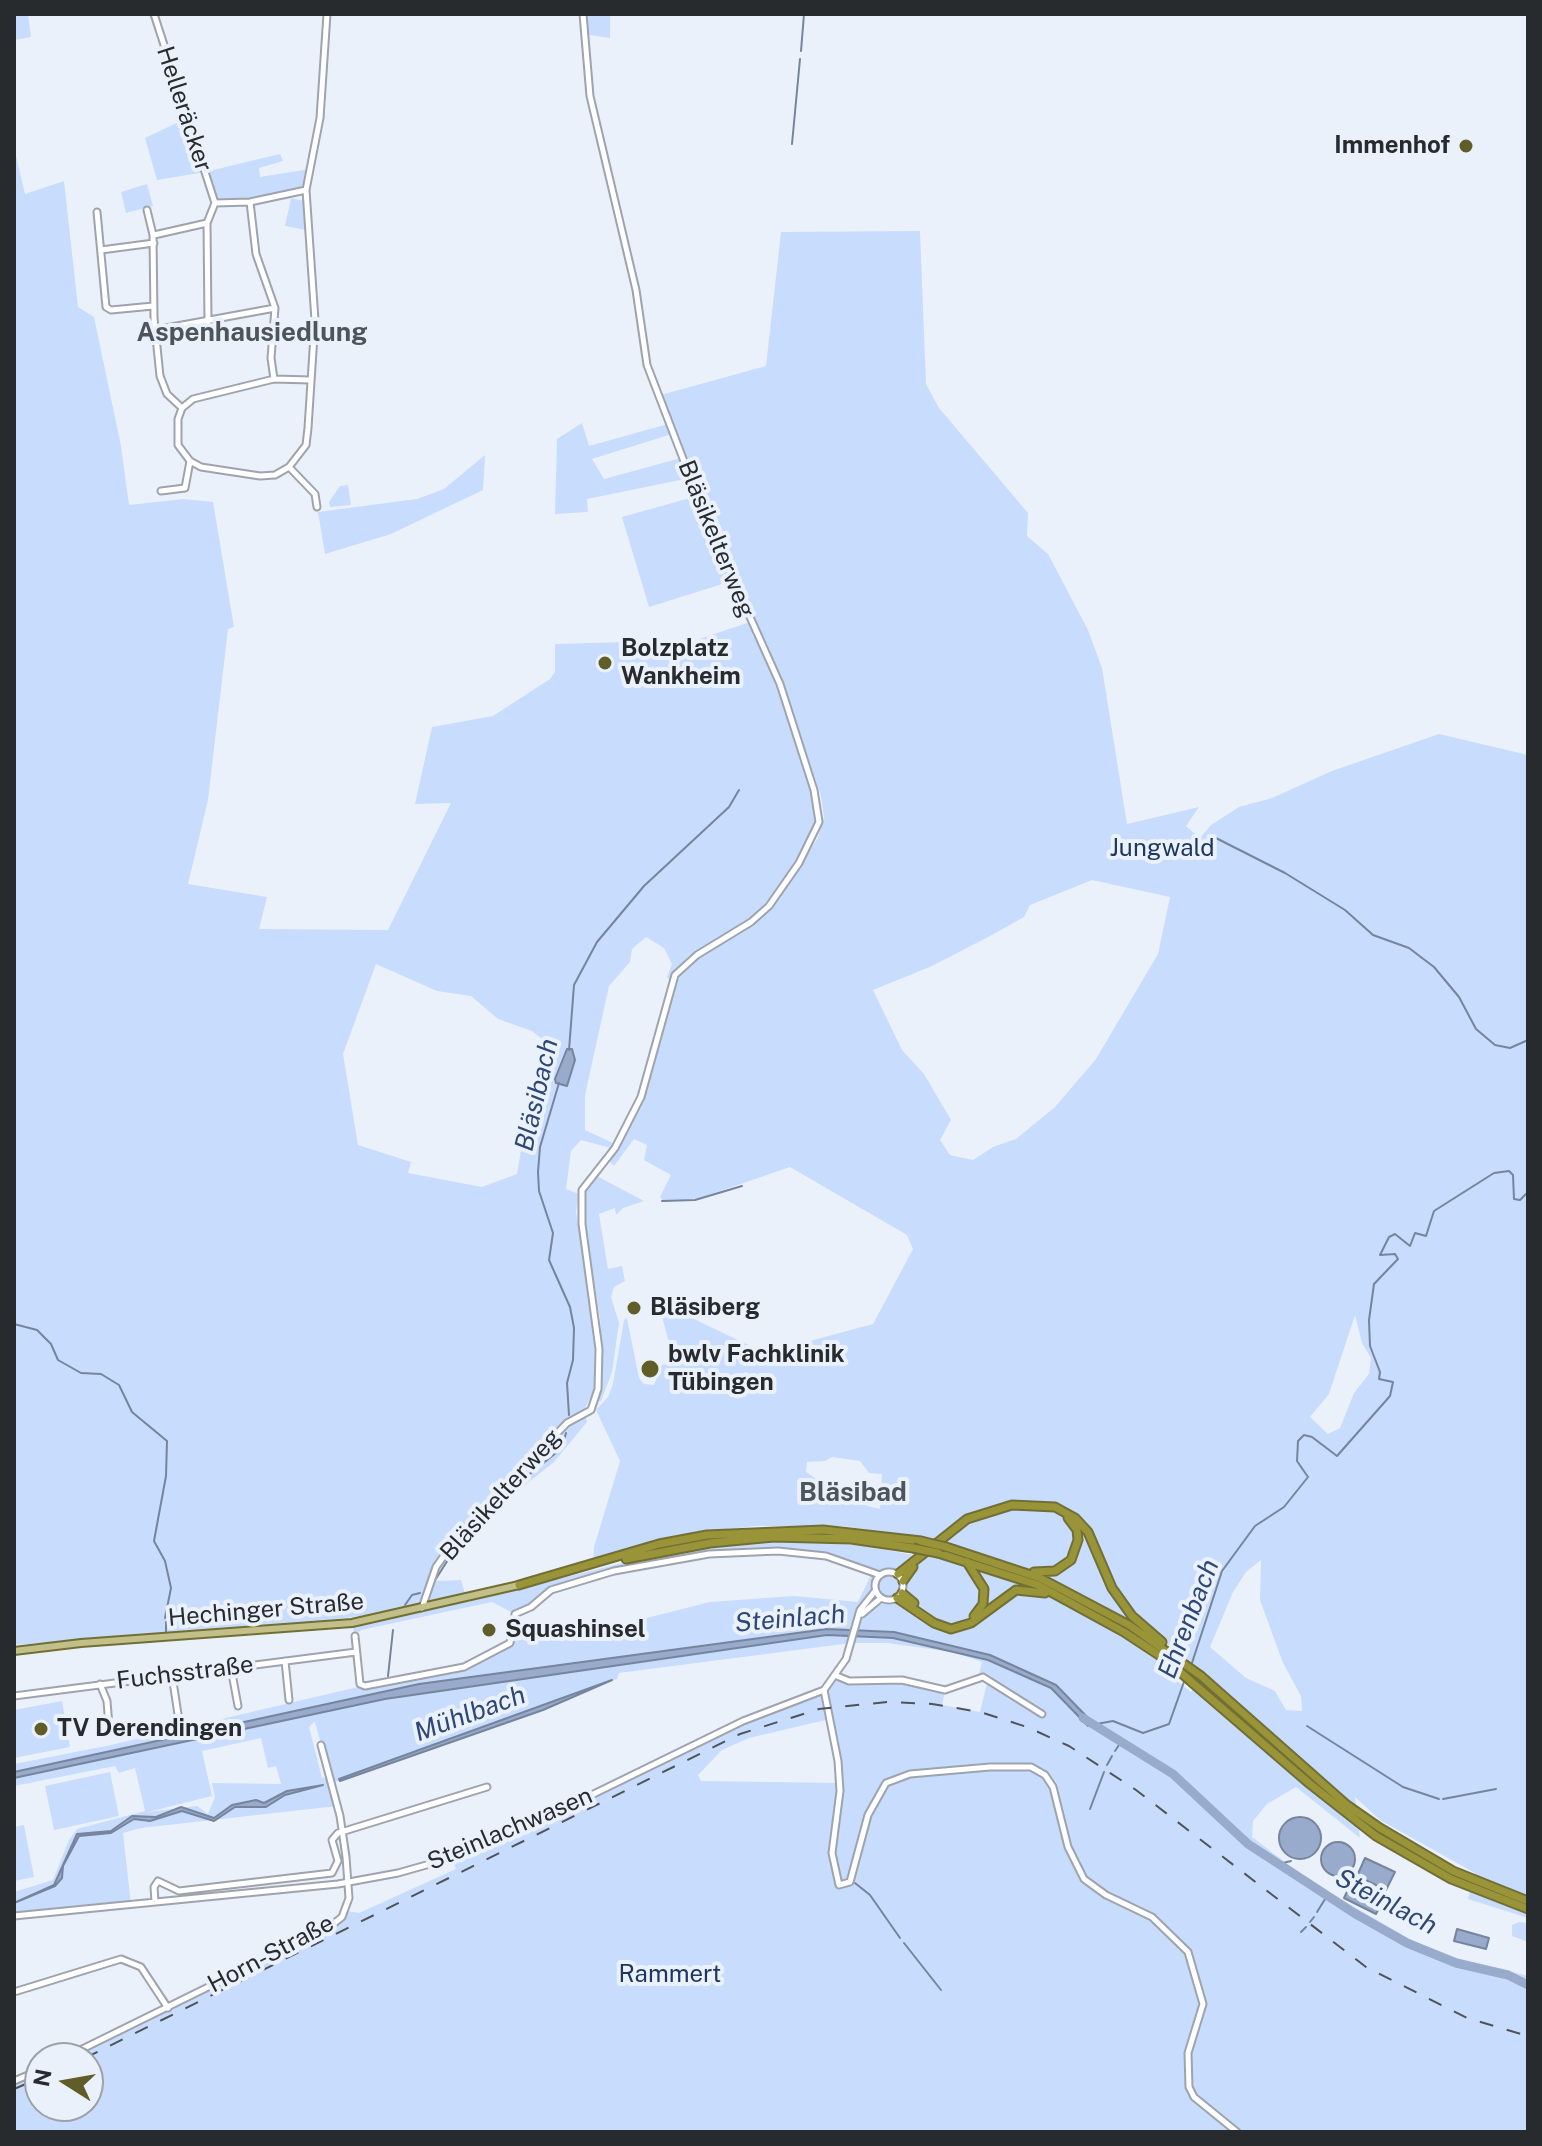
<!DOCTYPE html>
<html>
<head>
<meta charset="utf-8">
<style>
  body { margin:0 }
  #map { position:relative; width:1542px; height:2146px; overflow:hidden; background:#ebf1fb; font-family:"Public Sans",sans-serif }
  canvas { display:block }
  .frame { position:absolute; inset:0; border:16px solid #282b2e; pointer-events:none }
  .north { position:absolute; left:24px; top:2042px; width:80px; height:80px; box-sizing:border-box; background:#ebf1fb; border:2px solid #9da2a9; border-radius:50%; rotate:281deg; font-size:22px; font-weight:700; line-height:32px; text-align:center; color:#282b2e }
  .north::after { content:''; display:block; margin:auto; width:28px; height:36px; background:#605d29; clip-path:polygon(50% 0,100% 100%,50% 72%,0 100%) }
</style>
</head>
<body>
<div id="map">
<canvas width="1542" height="2146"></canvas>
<div class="frame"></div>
<div class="north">N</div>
</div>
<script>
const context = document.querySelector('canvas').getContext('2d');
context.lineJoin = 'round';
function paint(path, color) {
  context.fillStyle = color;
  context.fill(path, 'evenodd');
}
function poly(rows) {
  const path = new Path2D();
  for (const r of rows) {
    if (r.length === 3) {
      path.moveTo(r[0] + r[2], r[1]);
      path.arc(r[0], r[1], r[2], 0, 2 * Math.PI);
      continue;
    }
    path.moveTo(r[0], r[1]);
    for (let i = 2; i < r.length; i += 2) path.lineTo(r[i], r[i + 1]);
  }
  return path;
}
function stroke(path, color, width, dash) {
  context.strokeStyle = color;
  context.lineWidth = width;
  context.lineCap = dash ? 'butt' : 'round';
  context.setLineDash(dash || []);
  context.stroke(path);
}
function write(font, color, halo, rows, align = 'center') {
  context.font = font + ' "Public Sans",sans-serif';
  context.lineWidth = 8;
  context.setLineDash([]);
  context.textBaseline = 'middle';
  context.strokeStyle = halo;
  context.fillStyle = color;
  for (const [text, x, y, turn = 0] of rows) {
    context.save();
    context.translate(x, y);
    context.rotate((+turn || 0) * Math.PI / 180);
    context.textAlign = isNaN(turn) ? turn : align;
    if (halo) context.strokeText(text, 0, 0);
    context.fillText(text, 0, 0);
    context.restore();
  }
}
paint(poly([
  [14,14,28,14,31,37,14,40],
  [583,14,610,14,610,38,584,34],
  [187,118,205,172,280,154,283,161,259,168,260,177,310,169,306,190,250,202,215,203,205,172,157,180,145,138],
  [14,147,25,194,64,181,78,307,94,317,121,446,129,505,184,499,213,502,234,627,228,629,208,800,188,884,267,897,259,929,388,930,451,803,415,804,432,727,493,716,550,679,555,672,555,644,663,641,667,650,750,622,732,581,649,607,622,517,697,496,690,478,587,499,588,512,555,514,557,439,582,423,589,446,668,424,657,396,766,366,781,232,920,231,926,384,939,408,1028,513,1027,536,1048,554,1088,630,1102,668,1127,824,1199,807,1186,826,1200,838,1211,825,1239,807,1272,798,1332,771,1439,734,1528,755,1528,1918,1468,1899,1475,1873,1380,1820,1355,1797,1360,1838,1296,1787,1267,1804,1253,1821,1252,1837,1310,1881,1411,1940,1457,1958,1528,1976,1528,2132,14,2132,14,2081,40,2070,40,2106,88,2106,88,2058,64,2058,328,1928,346,1911,359,1913,456,1869,451,1858,498,1839,743,1721,816,1694,837,1676,849,1681,902,1680,945,1690,942,1705,980,1712,988,1679,978,1678,982,1662,953,1652,887,1643,851,1643,619,1673,617,1679,561,1702,332,1783,337,1806,141,1828,123,1833,131,1905,14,1916,14,1892,53,1880,69,1840,77,1829,145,1811,135,1768,119,1773,115,1766,14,1786,14,1764,111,1745,362,1686,453,1670,513,1641,627,1623,710,1602,794,1596,858,1602,870,1577,863,1569,814,1554,752,1551,668,1560,555,1588,531,1607,515,1614,492,1602,361,1630,355,1636,352,1623,397,1611,293,1625,14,1645],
  [672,434,681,458,604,479,592,459],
  [780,684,785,689,821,796,824,817,818,838,778,899,759,919,698,957,675,980,643,1099,621,1143,608,1160,614,1166,634,1139,647,1145,644,1160,671,1175,660,1197,664,1202,700,1198,790,1167,907,1235,913,1249,873,1324,765,1353,690,1317,661,1312,672,1355,668,1364,662,1365,654,1385,644,1384,639,1378,627,1318,624,1320,613,1384,608,1397,596,1410,620,1461,594,1547,593,1562,681,1535,755,1526,841,1526,932,1538,914,1555,859,1545,794,1541,666,1552,467,1602,431,1608,466,1597,461,1580,435,1581,443,1568,463,1541,501,1504,554,1462,587,1422,584,1410,594,1391,595,1327,576,1212,579,1194,566,1189,571,1151,581,1140,611,1148,615,1144,585,1130,585,1095,609,986,630,962,632,949,646,937,664,948,672,964,667,977,670,980,690,955,754,916,780,886,814,830,817,819,814,802,796,734,777,685],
  [1092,880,1170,897,1158,954,1096,1059,1055,1107,1016,1139,993,1147,973,1160,950,1155,940,1140,951,1120,924,1074,902,1050,873,990,932,966,990,936,1024,917,1030,905],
  [376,964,437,991,471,996,498,1019,532,1031,556,1050,527,1115,517,1174,482,1187,408,1173,411,1162,358,1145,343,1054],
  [572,1049,575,1060,567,1086,556,1083,564,1055],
  [1355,1315,1362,1343,1371,1358,1369,1374,1354,1393,1340,1428,1328,1434,1310,1417,1329,1394],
  [832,1457,860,1461,869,1473,882,1474,880,1509,857,1503,828,1503,828,1487,806,1472,807,1462,825,1461],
  [1261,1560,1260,1600,1283,1663,1301,1696,1302,1711,1286,1710,1275,1691,1246,1678,1210,1647,1233,1592,1246,1572],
  [1186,1662,1201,1676,1191,1692,1177,1681],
  [830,1719,839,1783,701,1781,698,1775,722,1750,749,1738],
  [314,1722,315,1722,330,1777,322,1778,309,1727],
  [261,1738,268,1768,276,1766,281,1784,212,1783,215,1797,208,1814,197,1806,148,1812,212,1796,202,1751],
  [147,184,153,206,126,213,121,192],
  [291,198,304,201,306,230,285,226],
  [485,455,483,490,391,534,325,554,318,512,417,499,444,489],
  [348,485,351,505,330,507,329,502,340,486],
  [595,1175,644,1201,623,1208,616,1215,615,1208,599,1214,608,1269,622,1266,625,1281,614,1287,611,1297,619,1323,612,1372,601,1401,597,1401,603,1359,600,1318,583,1214,586,1190],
  [62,1701,70,1747,14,1758,14,1710],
  [110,1772,119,1816,54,1830,45,1786],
  [24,1825,34,1877,14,1881,14,1827],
  [1519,1922,1528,1923,1528,1942,1512,1936,1512,1925]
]), '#c8dcfe');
const water = poly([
  [567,1049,572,1049,575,1060,567,1086,556,1083,555,1079,567,1049],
  [827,1629,894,1632,990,1655,1056,1685,1093,1723,1088,1726,1051,1688,988,1660,893,1638,827,1635,385,1699,14,1778,14,1772,419,1684,827,1629],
  [612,1680,543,1710,340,1781,339,1779,612,1680],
  [323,1785,285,1795,266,1807,235,1807,214,1821,182,1811,150,1821,134,1819,111,1833,79,1836,63,1866,62,1878,55,1886,14,1903,54,1885,77,1834,111,1831,132,1816,156,1817,181,1807,214,1818,232,1805,256,1800,264,1803,287,1791,323,1785],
  [1300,1838,21],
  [1338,1859,17],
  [1365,1858,1395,1872,1386,1890,1357,1876,1365,1858],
  [1353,1879,1385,1895,1376,1914,1344,1898,1353,1879],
  [1457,1929,1489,1938,1486,1949,1454,1941,1457,1929]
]);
paint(water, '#98abcc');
stroke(water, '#76859d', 2);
stroke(poly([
  [801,51,804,14],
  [792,144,800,59],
  [1210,835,1285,873,1345,910,1373,935,1409,948,1434,967,1459,997,1476,1029,1495,1045,1510,1048,1528,1040],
  [569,1050,574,985,597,942,644,886,729,807,739,790],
  [559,1083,540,1147,538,1172,539,1191,553,1233,549,1260,570,1307,574,1328,573,1360,567,1383,569,1415],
  [662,1201,695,1200,742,1186],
  [14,1324,37,1330,51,1344,58,1360,81,1373,101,1374,119,1385,132,1412,167,1441,166,1476,154,1541,165,1561,171,1588,165,1618],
  [432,1585,460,1541,505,1494,562,1448,566,1433],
  [405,1605,412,1595,420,1593],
  [166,1622,166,1632],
  [1191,1666,1222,1571,1255,1526,1284,1507,1308,1477,1297,1461,1298,1441,1304,1435,1312,1437,1337,1456,1390,1396,1393,1382,1379,1379,1380,1372,1370,1346,1369,1320,1374,1284,1398,1259,1395,1254,1380,1255,1389,1237,1395,1234,1410,1246,1415,1233,1426,1236,1434,1211,1494,1173,1509,1171,1513,1175,1514,1199,1520,1200,1528,1192],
  [388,1676,393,1630],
  [1091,1725,1113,1721,1143,1733,1169,1724,1185,1679],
  [1307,1726,1403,1787,1439,1799],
  [1115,1751,1121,1742],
  [1107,1765,1112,1756],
  [1443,1799,1496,1789],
  [1090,1809,1104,1772],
  [1279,1864,1291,1861],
  [855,1883,870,1895,900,1938],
  [1317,1912,1327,1896],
  [1310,1922,1314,1917],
  [1301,1932,1306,1927],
  [904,1943,941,1990]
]), '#76859d', 2);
stroke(poly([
  [1083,1718,1173,1774,1248,1844,1354,1913,1407,1943,1456,1963,1508,1975,1528,1985]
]), '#98abcc', 9);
const minor = poly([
  [154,14,215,203],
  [250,202,256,254,275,308,271,358,274,379],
  [215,203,250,202,306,190],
  [147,210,153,235,154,318,160,376,167,394,182,408],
  [97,212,106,307,111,310,153,306],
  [154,235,207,223],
  [101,250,154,243],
  [208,322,207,223,215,203],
  [155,330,275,308],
  [311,380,274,379,193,399,182,408,178,419,178,445,190,461,201,467,260,476,275,475,289,467,306,445,308,428,315,320,306,190,320,118,327,14],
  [289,467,315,494,317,507],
  [161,491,185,488,190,461],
  [889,1586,14],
  [422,1608,436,1567,458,1536,567,1423,591,1410,598,1389,599,1349,582,1224,582,1190,615,1148,641,1097,675,975,697,955,751,922,769,906,799,863,819,822,814,790,780,684,707,521,647,365,636,290,590,96,583,14],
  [862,1614,881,1598],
  [355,1636,360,1684,365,1686,464,1667,510,1643,515,1614,531,1607,551,1590,614,1571,709,1554,778,1551,826,1556,880,1575],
  [285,1661,289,1700],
  [231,1668,238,1706],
  [172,1675,179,1721],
  [837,1676,849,1681,902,1680,945,1690,983,1677,1042,1714],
  [100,1684,107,1701,109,1726],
  [824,1690,838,1761,840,1791,832,1853,839,1885,850,1882,868,1815,886,1783,910,1774,990,1767,1031,1767,1045,1775,1053,1787,1068,1847,1084,1879,1106,1895,1152,1917,1188,1952,1203,2004,1188,2053,1189,2087,1194,2097,1237,2132],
  [14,1696,356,1652],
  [155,1902,154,1887,158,1881,179,1891,332,1873,338,1861,332,1840,338,1833,487,1787],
  [14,1916,338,1884,398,1873,451,1858,569,1806,743,1721,824,1690,846,1659,860,1610,875,1591],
  [14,1992,121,1959,141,1967,168,2008],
  [64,2058,328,1928,342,1917,349,1898,346,1857,340,1816,321,1745],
  [14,2081,40,2070]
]);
const major = poly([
  [14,1651,81,1643,352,1623,519,1585]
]);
const highway = poly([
  [946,1547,1040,1578,1129,1625,1201,1676,1347,1805,1380,1828,1453,1871,1528,1901],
  [938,1553,1038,1585,1124,1632,1165,1659,1310,1784,1376,1836,1451,1879,1528,1909],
  [626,1559,710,1543,774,1537,851,1539,913,1548],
  [967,1562,984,1589,983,1604,974,1616],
  [1034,1572,1055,1571,1071,1560,1078,1540,1077,1530,1068,1518],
  [898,1574,967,1519,1012,1505,1055,1507,1075,1518,1088,1532,1112,1588,1132,1616,1162,1642],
  [903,1581,913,1567],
  [519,1585,659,1544,707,1535,823,1530,921,1541],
  [902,1593,914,1603],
  [897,1598,934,1623,951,1629,971,1623,1016,1590,1045,1593]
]);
stroke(minor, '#9ea3ac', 9);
stroke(major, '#726f35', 10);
stroke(highway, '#726f35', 11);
stroke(minor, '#fff', 5);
stroke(major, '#c2bf88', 6);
stroke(highway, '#9a9439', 7);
stroke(poly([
  [85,2058,740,1734,819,1709,887,1702,932,1704,980,1712,1027,1727,1069,1746,1136,1790,1366,1967,1467,2018,1528,2036],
  [14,2089,40,2078]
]), '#505358', 2, [14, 14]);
const highwayBridge = poly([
  [921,1541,946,1547],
  [913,1548,938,1553]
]);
stroke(highwayBridge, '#726f35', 11, []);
stroke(highwayBridge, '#9a9439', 7);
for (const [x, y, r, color] of [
  [1466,146,8,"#605d29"],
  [605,663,8,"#605d29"],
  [634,1308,8,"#605d29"],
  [650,1369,10,"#605d29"],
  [489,1630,8,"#605d29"],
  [41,1729,8,"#605d29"]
]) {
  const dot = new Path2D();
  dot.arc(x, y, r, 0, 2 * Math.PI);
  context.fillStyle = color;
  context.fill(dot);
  stroke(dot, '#ebf1fb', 3);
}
write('24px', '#282b2e', '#ebf1fb', [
  ["Helleräcker",184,109,72],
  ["Bläsikelterweg",716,539,68],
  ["Bläsikelterweg",501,1495,-48],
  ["Hechinger Straße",266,1610,-5],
  ["Fuchsstraße",185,1673,-7],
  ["Steinlachwasen",510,1829,-23],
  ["Horn-Straße",271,1954,-28]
]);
write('bold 24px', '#282b2e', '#ebf1fb', [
  ["Immenhof",1450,146,"right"],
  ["Bolzplatz",621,649],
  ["Wankheim",621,677],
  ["Bläsiberg",650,1308],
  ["bwlv Fachklinik",668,1355],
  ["Tübingen",668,1383],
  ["Squashinsel",505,1630],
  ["TV Derendingen",57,1729]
], 'left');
write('24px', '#1e3661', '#ebf1fb', [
  ["Jungwald",1162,849],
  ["Rammert",670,1975]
]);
write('bold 26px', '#4f545c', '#ebf1fb', [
  ["Aspenhausiedlung",252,333],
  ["Bläsibad",853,1493]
]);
write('italic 26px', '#2e4875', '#ebf1fb', [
  ["Bläsibach",537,1095,-77],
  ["Steinlach",790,1619,-5],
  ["Ehrenbach",1189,1619,-69],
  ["Mühlbach",470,1714,-20],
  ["Steinlach",1386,1902,28]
]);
</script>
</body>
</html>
